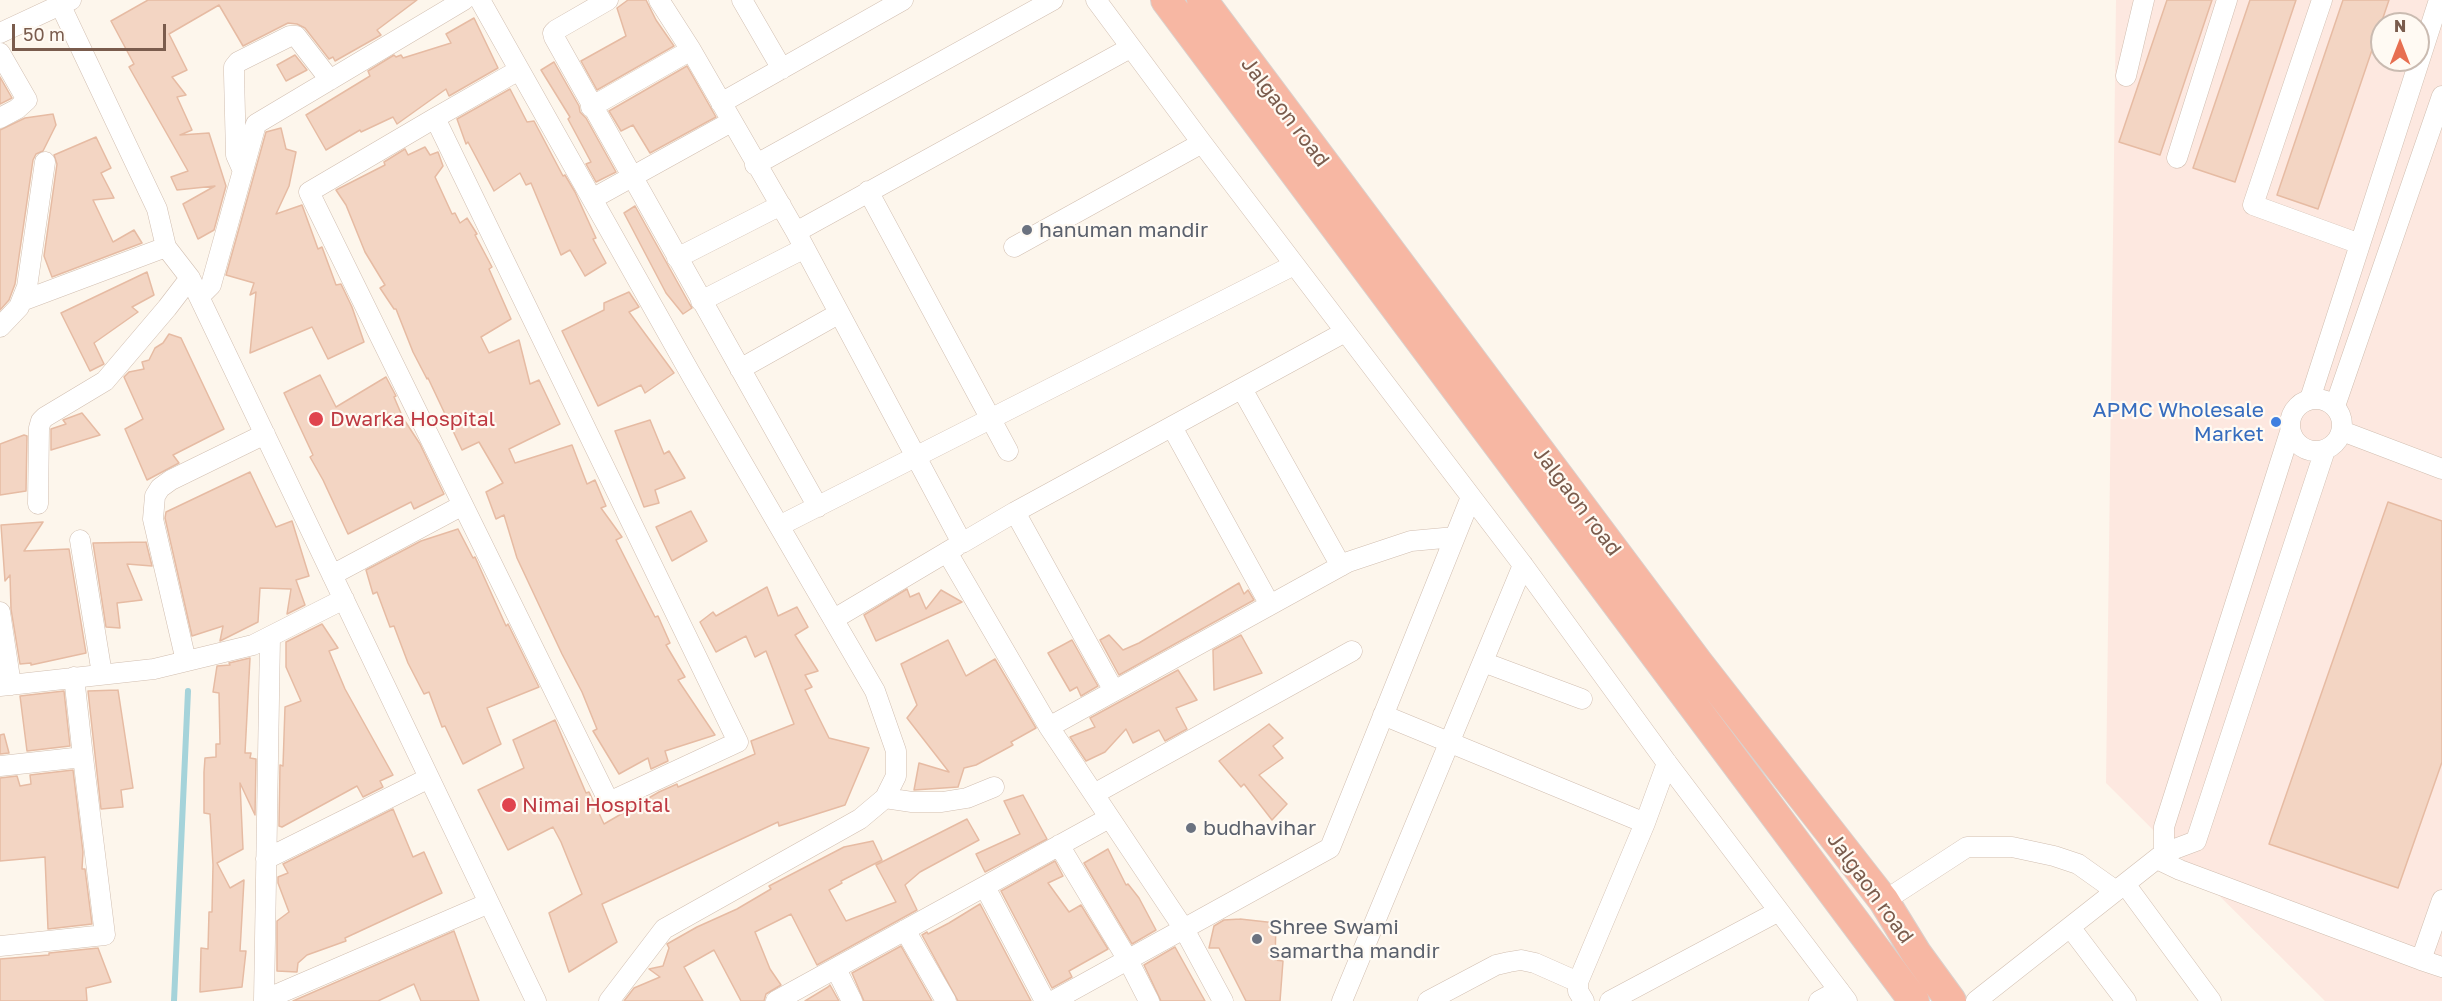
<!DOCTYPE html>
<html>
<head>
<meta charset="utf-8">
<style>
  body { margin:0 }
  #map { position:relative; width:2442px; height:1001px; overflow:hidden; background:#fdf6ec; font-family:"Golos Text",sans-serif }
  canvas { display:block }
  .north { position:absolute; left:2370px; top:12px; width:60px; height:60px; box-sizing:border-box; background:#fffaf3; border:2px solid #cabbb1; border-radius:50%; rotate:0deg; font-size:16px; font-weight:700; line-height:24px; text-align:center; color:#7a5c4d }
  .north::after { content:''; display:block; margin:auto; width:21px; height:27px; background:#e76f51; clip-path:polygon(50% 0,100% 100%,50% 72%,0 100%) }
  .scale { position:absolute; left:12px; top:24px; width:154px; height:27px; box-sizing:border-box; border:3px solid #7a5c4d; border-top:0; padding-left:8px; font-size:18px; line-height:21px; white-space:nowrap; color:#7a5c4d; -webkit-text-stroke:4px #fffaf3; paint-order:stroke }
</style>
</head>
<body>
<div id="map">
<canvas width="2442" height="1001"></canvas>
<div class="north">N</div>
<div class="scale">50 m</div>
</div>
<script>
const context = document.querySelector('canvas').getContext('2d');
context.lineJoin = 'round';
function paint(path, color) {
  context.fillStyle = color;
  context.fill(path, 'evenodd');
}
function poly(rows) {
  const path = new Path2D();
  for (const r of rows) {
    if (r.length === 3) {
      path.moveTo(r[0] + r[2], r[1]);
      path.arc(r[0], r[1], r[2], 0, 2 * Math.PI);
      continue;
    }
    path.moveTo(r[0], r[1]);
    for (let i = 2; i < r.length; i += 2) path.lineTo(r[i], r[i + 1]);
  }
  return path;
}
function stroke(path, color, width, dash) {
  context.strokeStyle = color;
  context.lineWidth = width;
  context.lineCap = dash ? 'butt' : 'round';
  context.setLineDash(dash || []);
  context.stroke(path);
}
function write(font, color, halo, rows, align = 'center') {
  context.font = font + ' "Golos Text",sans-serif';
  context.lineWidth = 4.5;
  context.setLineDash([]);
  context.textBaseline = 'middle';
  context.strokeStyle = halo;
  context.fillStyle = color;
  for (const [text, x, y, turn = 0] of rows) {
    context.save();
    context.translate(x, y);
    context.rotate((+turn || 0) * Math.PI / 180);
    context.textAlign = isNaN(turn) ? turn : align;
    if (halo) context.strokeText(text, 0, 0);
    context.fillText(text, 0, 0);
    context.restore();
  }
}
paint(poly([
  [2116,0,2442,0,2442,1001,2325,1001,2106,783],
  [2382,24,2418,24,2418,60,2382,60]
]), '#fde8e0');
stroke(poly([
  [174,1001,188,691]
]), '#a5d3da', 6);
const building = poly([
  [148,0,417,0,377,30,381,35,335,61,333,57,329,59,305,28,297,24,288,23,243,46,219,5,169,34,187,70,172,77,186,95,177,97,192,130,180,135,209,133,226,186,214,230,198,239,183,204,215,186,177,190,171,177,188,171,129,67,134,64,111,21,148,0],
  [628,0,646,0,656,20,674,46,597,90,581,61,626,36,617,8,628,0],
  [2167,0,2212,0,2160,155,2119,142,2167,0],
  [2250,0,2296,0,2235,182,2193,168,2250,0],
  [2343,0,2389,0,2318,209,2277,195,2343,0],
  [474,18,498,68,449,96,446,89,397,124,393,117,361,132,360,130,326,150,306,115,370,76,368,71,394,55,396,57,401,55,403,58,451,43,446,34,474,18],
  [295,55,307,70,286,81,277,65,295,55],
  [554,62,579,106,580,112,586,118,616,172,596,182,586,164,591,162,568,119,570,117,541,70,554,62],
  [687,66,716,117,650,153,633,125,621,131,609,111,687,66],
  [0,77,12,98,0,104,0,77],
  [510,89,527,122,534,121,563,176,565,175,575,192,596,238,593,239,606,263,585,276,570,250,561,255,531,183,526,185,520,173,494,191,468,142,466,144,457,119,510,89],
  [53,114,56,125,43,151,36,154,33,160,15,284,9,300,0,310,0,130,25,118,53,114],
  [281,128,286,149,296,152,289,186,276,214,302,205,318,249,322,247,336,285,341,284,352,307,364,342,328,359,312,327,250,353,256,292,250,295,254,283,226,275,266,132,281,128],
  [96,137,111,168,101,173,114,198,93,200,113,242,134,230,142,243,52,277,44,256,57,164,54,155,96,137],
  [425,147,430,155,438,152,443,166,435,177,452,214,455,213,460,223,467,218,477,234,475,235,492,267,489,269,511,319,481,337,489,353,519,340,530,384,539,380,560,424,509,449,515,463,572,445,587,484,595,480,606,506,601,508,622,537,616,540,655,617,658,616,670,643,666,645,685,677,678,680,715,735,665,751,668,761,651,769,648,758,619,774,593,731,597,729,582,692,562,654,517,558,504,515,496,519,486,492,503,483,479,442,462,450,428,378,427,379,413,352,396,309,394,309,380,288,385,285,365,252,346,205,336,190,385,165,384,162,405,149,408,155,425,147],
  [635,206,689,303,692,308,683,314,666,293,624,213,635,206],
  [147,272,154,295,132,307,138,312,94,343,104,364,90,371,61,313,147,272],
  [629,292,639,307,629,312,674,373,645,393,641,385,598,406,562,331,604,310,604,303,629,292],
  [169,334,181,338,224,429,173,455,179,463,147,480,125,429,143,419,124,377,129,372,144,369,142,362,149,360,155,348,163,343,169,334],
  [320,375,336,407,386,377,396,396,394,397,403,418,420,444,444,494,414,509,411,502,348,534,323,480,310,457,313,455,284,393,320,375],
  [82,413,100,435,51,450,51,429,66,424,63,420,82,413],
  [650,420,664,454,669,451,685,478,655,490,659,503,644,507,615,431,650,420],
  [24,435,27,436,26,491,0,495,0,444,24,435],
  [250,472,276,527,292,521,309,576,296,580,305,605,287,614,291,589,260,588,258,622,220,641,223,626,192,636,165,518,166,512,250,472],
  [2388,502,2442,521,2442,762,2398,888,2269,844,2388,502],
  [691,511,707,541,672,561,656,527,691,511],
  [43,522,24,551,69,549,86,653,31,665,31,663,20,664,11,609,10,575,5,581,1,525,43,522],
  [458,529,473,558,475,557,506,626,508,624,539,687,487,708,501,744,463,764,445,726,442,727,429,692,424,694,408,663,394,626,390,627,377,592,373,594,366,570,421,541,458,529],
  [146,542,152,566,127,564,142,600,117,603,120,628,106,627,93,543,146,542],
  [1239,583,1244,594,1248,590,1254,600,1119,675,1100,640,1109,635,1123,650,1139,643,1239,583],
  [767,587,778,616,797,607,808,627,795,635,818,671,805,675,812,687,805,690,829,738,869,748,845,805,779,826,778,822,602,904,617,942,569,972,549,913,582,894,561,842,553,827,508,850,478,790,524,768,513,740,555,720,586,793,589,792,604,824,659,792,677,784,678,787,755,754,751,741,794,724,766,651,755,657,746,636,716,652,700,622,713,612,716,616,767,587],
  [907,589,910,597,919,593,926,609,941,590,962,602,876,641,864,615,907,589],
  [322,624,338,648,329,651,345,689,393,775,380,781,383,787,363,797,357,786,282,827,279,826,280,765,283,766,285,707,301,701,286,667,286,642,322,624],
  [1241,635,1262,673,1214,690,1213,650,1241,635],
  [948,640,966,676,995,659,1036,728,1011,742,1013,745,976,765,964,768,958,787,914,790,919,763,949,772,907,718,917,705,901,664,948,640],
  [1072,640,1098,686,1081,696,1077,687,1070,691,1048,653,1072,640],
  [250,658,245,753,251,753,250,758,256,759,255,815,240,783,243,849,217,863,230,888,244,880,240,951,246,951,242,987,200,992,201,948,208,949,209,912,212,912,213,865,210,814,204,813,204,772,205,758,216,757,216,744,220,744,219,693,213,692,217,666,230,665,229,663,250,658],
  [1178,670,1197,700,1176,708,1187,729,1165,741,1159,730,1133,743,1126,729,1105,752,1086,761,1070,737,1095,727,1090,718,1178,670],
  [118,690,133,788,121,790,123,807,101,809,88,691,118,690],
  [64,691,70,746,27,751,20,696,64,691],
  [1269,724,1283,738,1273,746,1283,758,1259,775,1287,804,1272,820,1244,784,1241,787,1219,761,1269,724],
  [4,734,9,753,0,754,0,735,4,734],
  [73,770,83,852,82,869,85,869,92,924,48,929,45,857,0,861,0,778,17,776,20,786,31,784,30,775,73,770],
  [1023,795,1047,839,985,872,976,854,1020,834,1004,801,1023,795],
  [393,809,413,857,424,852,442,893,345,938,346,941,307,955,298,963,297,972,277,971,277,921,289,912,278,883,278,877,288,873,283,864,393,809],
  [967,819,979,840,920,872,905,885,917,910,817,965,791,914,755,932,770,969,781,985,766,994,764,1001,741,1001,714,950,684,967,703,1001,624,1001,634,988,660,977,649,969,663,966,669,948,667,944,697,927,737,909,771,889,769,886,844,847,873,841,882,860,841,881,842,883,829,890,846,921,896,902,876,865,967,819],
  [1108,849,1126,885,1128,884,1139,898,1156,930,1132,944,1084,863,1108,849],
  [1055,861,1063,876,1048,883,1069,912,1081,905,1108,949,1069,971,1072,977,1052,988,1001,891,1055,861],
  [980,904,1031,1001,958,1001,922,935,927,932,928,934,949,923,980,904],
  [1240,919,1276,923,1275,960,1283,961,1280,1001,1246,1001,1219,948,1209,948,1214,926,1224,920,1240,919],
  [454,931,479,1001,421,1001,414,984,378,1001,293,1001,454,931],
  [901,946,932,1001,864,1001,852,973,901,946],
  [1175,947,1205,1001,1161,1001,1144,965,1175,947],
  [98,948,111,982,86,988,87,1001,0,1001,0,959,49,955,49,953,98,948],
  [830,985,839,1001,805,1001,828,987,830,985]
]);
paint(building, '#f3d5c3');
stroke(building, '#e6bba3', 1.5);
const minor = poly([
  [58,0,157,209,166,247,190,278,536,1001],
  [480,0,693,378,875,691,896,751,896,776,885,798,860,819,664,929,609,1001],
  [608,0,556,30,553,33,554,37,818,507],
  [659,0,691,50,796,232,962,543,1015,512,1345,332],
  [742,0,782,69],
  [1096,0,1202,143,1523,565,1667,763,1847,1001],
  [2322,0,2253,205,2360,244],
  [0,33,71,0],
  [0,53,27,100,17,109,0,118],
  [2126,76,2144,0],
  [721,103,903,0],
  [591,107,691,50],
  [435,118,738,742,609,802,309,192,435,118,519,70],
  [2177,158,2227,0],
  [755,165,1053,0],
  [243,171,236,155,234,74,234,67,238,62,290,36,296,36,330,80],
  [868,191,1008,451],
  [592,199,731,122],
  [796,232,1130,48],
  [1014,247,1202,143],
  [677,258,781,205],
  [199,297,211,285,256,124,464,0],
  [22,301,166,247],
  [701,301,803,249],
  [0,327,19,307,27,287,45,162],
  [740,369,838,314],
  [1242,389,1341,566],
  [2316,425,26],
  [2310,399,2439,0],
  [2335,406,2442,96],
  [1172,427,1270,605],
  [2342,431,2442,469],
  [38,504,39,428,41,421,45,417,105,381,167,308,190,278],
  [1015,512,1114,691],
  [779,526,1294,265],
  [80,540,102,674],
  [947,552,1049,727,1184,929,1223,1001],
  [332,575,463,505],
  [0,612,11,685],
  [834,619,957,546],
  [270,637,264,1000,489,903],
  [186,661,153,519,155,496,160,488,171,480,265,434],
  [1483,662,1582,699],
  [0,686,154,669,253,645,344,599],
  [1383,715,1645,823],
  [1049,727,1348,562,1411,541,1455,537],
  [0,766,83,757,74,677],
  [1094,794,1352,651],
  [885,798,912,802,942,802,967,798,994,787],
  [1059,845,1128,960,1149,1001],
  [2164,853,2164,827,2290,432],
  [266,859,429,778],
  [2157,859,2180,870,2421,960,2442,900],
  [2125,884,2211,1001],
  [985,887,1045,1001],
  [1884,901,1967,847,2012,847,2054,856,2078,864,2116,891],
  [2070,927,2126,1001],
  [905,930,946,1001],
  [0,946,105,935,83,757],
  [2421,960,2442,967],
  [836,969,852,1001],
  [776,1001,1109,818],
  [1053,1001,1330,848,1471,497],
  [1342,1001,1523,565],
  [1428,1001,1496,965,1509,962,1521,960,1535,963,1578,982],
  [1584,1001,1578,991,1578,982,1645,823,1667,763],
  [1610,1001,1779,911],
  [1819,1001,1839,990],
  [1976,1001,2164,853,2196,841,2325,450]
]);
const highway = poly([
  [1166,0,1914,1001],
  [1202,0,1698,663,1884,901,1916,953,1951,1001]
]);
stroke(minor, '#d1beb0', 21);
stroke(highway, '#dad1cd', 32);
stroke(minor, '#fff', 20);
stroke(highway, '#f7b7a3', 30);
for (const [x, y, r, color] of [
  [1027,230,6,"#6b7280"],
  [316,419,8,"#e0444e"],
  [2276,422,6,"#3f7fe0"],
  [509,805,8,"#e0444e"],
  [1191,828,6,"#6b7280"],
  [1257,939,6,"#6b7280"]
]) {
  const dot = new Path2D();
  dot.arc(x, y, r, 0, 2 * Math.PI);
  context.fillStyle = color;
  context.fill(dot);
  stroke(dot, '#fffaf3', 2);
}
write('21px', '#7a5c4d', '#fffaf3', [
  ["Jalgaon road",1285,112,53],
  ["Jalgaon road",1577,501,53],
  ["Jalgaon road",1870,888,54]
]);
write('21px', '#5b616d', '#fffaf3', [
  ["hanuman mandir",1039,230],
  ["budhavihar",1203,828],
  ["Shree Swami",1269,927],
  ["samartha mandir",1269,951]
], 'left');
write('21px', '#366cbe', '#fffaf3', [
  ["APMC Wholesale",2264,410],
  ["Market",2264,434]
], 'right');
write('21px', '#be3a42', '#fffaf3', [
  ["Dwarka Hospital",330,419],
  ["Nimai Hospital",522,805]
], 'left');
</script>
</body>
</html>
